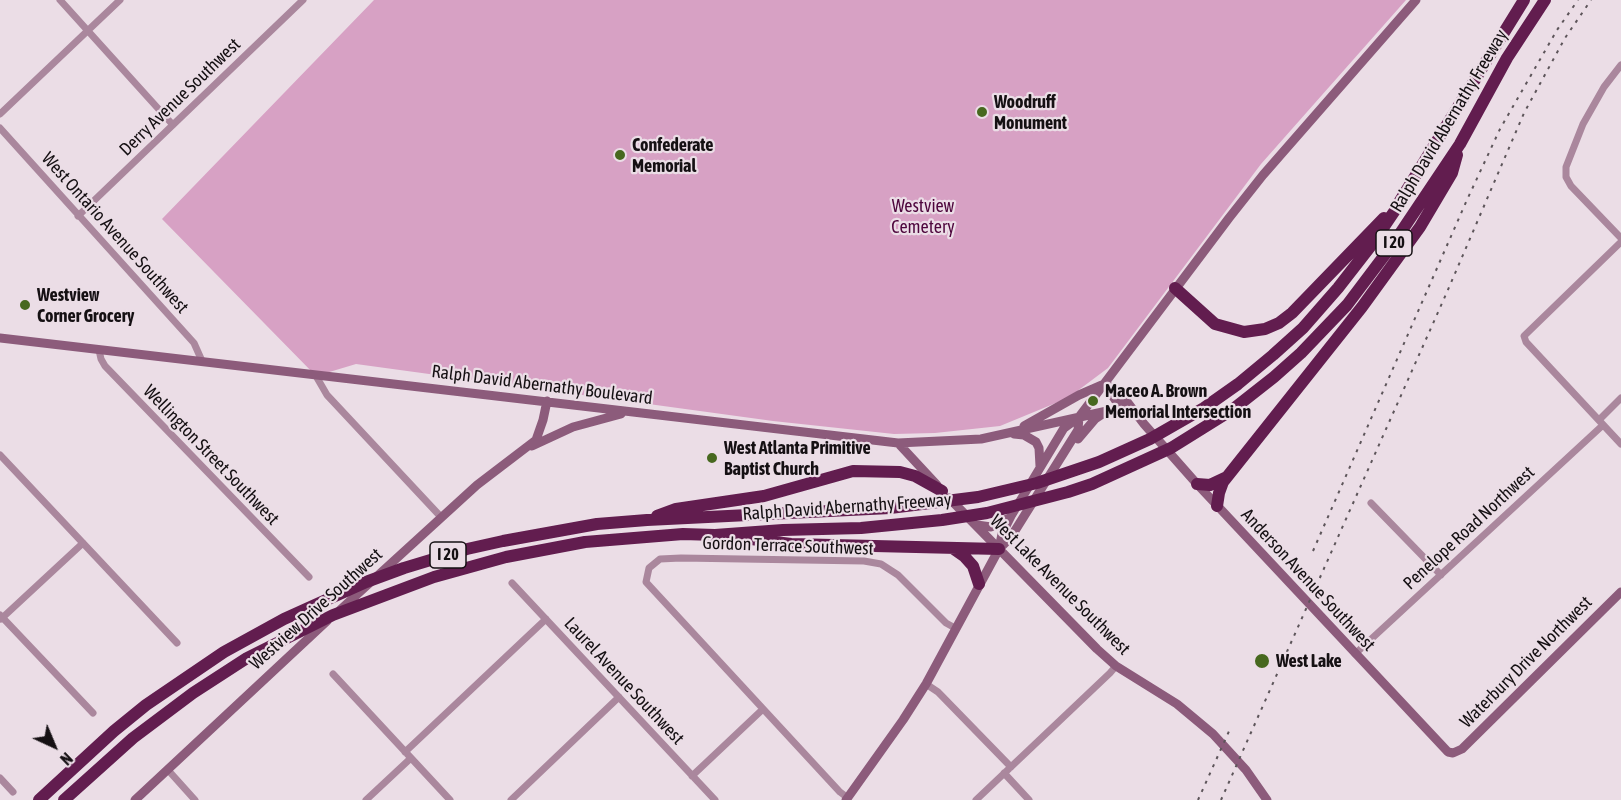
<!DOCTYPE html>
<html>
<head>
<meta charset="utf-8">
<style>
  body { margin:0 }
  #map { position:relative; width:1621px; height:800px; overflow:hidden; background:#ebdde6; font-family:"Asap Condensed",sans-serif }
  canvas { display:block }
  .north { position:absolute; left:24px; top:716px; width:60px; height:60px; -webkit-text-stroke:4px #ebdde6; paint-order:stroke; rotate:136deg; font-size:16px; font-weight:700; line-height:24px; text-align:center; color:#151013 }
  .north::after { content:''; display:block; margin:auto; width:21px; height:27px; background:#151013; clip-path:polygon(50% 0,100% 100%,50% 72%,0 100%) }
</style>
</head>
<body>
<div id="map">
<canvas width="1621" height="800"></canvas>
<div class="north">N</div>
</div>
<script>
const context = document.querySelector('canvas').getContext('2d');
context.lineJoin = 'round';
function paint(path, color) {
  context.fillStyle = color;
  context.fill(path, 'evenodd');
}
function poly(rows) {
  const path = new Path2D();
  for (const r of rows) {
    path.moveTo(r[0], r[1]);
    for (let i = 2; i < r.length; i += 2) path.lineTo(r[i], r[i + 1]);
  }
  return path;
}
function stroke(path, color, width, dash) {
  context.strokeStyle = color;
  context.lineWidth = width;
  context.lineCap = dash ? 'butt' : 'round';
  context.setLineDash(dash || []);
  context.stroke(path);
}
function write(font, color, halo, rows, align = 'center') {
  context.font = font + ' "Asap Condensed",sans-serif';
  context.lineWidth = 4.5;
  context.setLineDash([]);
  context.textBaseline = 'middle';
  context.strokeStyle = halo;
  context.fillStyle = color;
  for (const [text, x, y, turn = 0] of rows) {
    context.save();
    context.translate(x, y);
    context.rotate((+turn || 0) * Math.PI / 180);
    context.textAlign = isNaN(turn) ? turn : align;
    if (halo) context.strokeText(text, 0, 0);
    context.fillText(text, 0, 0);
    context.restore();
  }
}
paint(poly([
  [374,0,1406,0,1261,164,1108,368,1068,398,1000,426,935,433,894,434,773,421,356,364,316,376,162,219]
]), '#d7a1c4');
stroke(poly([
  [60,0,173,125],
  [1621,65,1604,87,1583,124,1566,167,1566,177,1571,186,1621,238],
  [0,114,120,0],
  [0,128,194,343,202,361],
  [78,216,303,0],
  [1621,242,1524,336,1526,342,1621,444],
  [99,350,101,359,105,366,309,577],
  [316,376,327,395,441,517],
  [1599,420,1621,398],
  [0,455,177,643],
  [1371,503,1441,575],
  [512,583,715,800],
  [0,615,93,713],
  [1,619,83,543],
  [1355,654,1603,425],
  [333,674,450,800],
  [926,684,938,692,1011,767],
  [405,752,546,619],
  [168,770,195,800],
  [1004,773,1029,800],
  [692,776,763,709],
  [0,778,13,792],
  [848,798,840,792,646,582,649,568,660,559,681,558,864,561,881,564,898,575,946,623,955,628],
  [366,800,411,758],
  [511,800,619,697],
  [976,800,1110,673,1116,666]
]), '#aa879d', 7);
stroke(poly([
  [0,338,898,443,981,439,1107,411,1130,415],
  [1104,384,1117,390,1128,403,1144,424,1197,484,1448,752,1453,753,1462,749,1621,592],
  [1106,386,1116,401,1127,412],
  [1024,426,1079,395,1102,385],
  [1014,434,1024,435,1036,442,1039,448,1040,466],
  [1078,439,1095,419,1104,413],
  [898,443,937,485],
  [532,446,573,427,621,414],
  [949,498,1097,649,1116,666,1177,704,1213,734,1246,770,1267,800],
  [977,525,991,527,1009,518],
  [999,549,1002,534,1011,516,1064,428,1079,417,1104,384,1229,218,1263,175,1416,0],
  [340,610,477,485,536,440,543,420,547,401],
  [135,800,327,621],
  [846,800,903,720,926,684,999,549,1011,537,1078,430,1079,417]
]), '#8c5b7b', 9);
stroke(poly([
  [1400,201,1524,0],
  [1175,288,1215,324,1244,332,1265,329,1279,323,1292,313,1384,218],
  [1197,484,1210,485,1227,477],
  [1217,506,1219,493,1223,482,1362,307,1420,227,1452,173,1457,155],
  [657,516,676,509,764,496,853,471,900,472,915,476,942,491],
  [743,538,791,544,999,549],
  [954,549,964,556,973,566,979,584],
  [39,800,114,731,146,705,224,652,284,619,366,582,404,568,467,549,503,541,597,524,647,520,890,508,978,497,1037,483,1099,462,1150,439,1204,408,1238,384,1273,355,1303,328,1338,288,1373,243,1404,197],
  [64,800,133,738,193,693,247,658,333,615,434,577,506,557,585,542,683,534,715,535,783,530,861,528,942,520,987,513,1068,492,1092,484,1171,448,1232,410,1274,377,1301,353,1347,305,1393,244,1460,144,1507,58,1545,0]
]), '#621d4f', 12);
stroke(poly([
  [1313,551,1466,202,1500,129,1557,30,1578,0],
  [1198,800,1230,729],
  [1221,800,1447,292,1524,113,1565,38,1591,0]
]), '#5d555a', 2, [3, 6]);
for (const [x, y, r, color] of [
  [982,112,6,"#47681f"],
  [620,155,6,"#47681f"],
  [25,305,6,"#47681f"],
  [1093,401,6,"#47681f"],
  [712,458,6,"#47681f"],
  [1262,661,8,"#47681f"]
]) {
  const dot = new Path2D();
  dot.arc(x, y, r, 0, 2 * Math.PI);
  context.fillStyle = color;
  context.fill(dot);
  stroke(dot, '#ebdde6', 2);
}
for (const [x, y, w] of [
  [1394,243,36],
  [448,555,36]
]) {
  const box = new Path2D();
  box.roundRect(x - w / 2, y - 13, w, 26, 4.5);
  context.fillStyle = '#ebdde6';
  context.fill(box);
  stroke(box, '#151013', 1.5);
}
write('bold 16px', '#151013', null, [
  ["I 20",1394,243],
  ["I 20",448,555]
]);
write('18px', '#151013', '#ebdde6', [
  ["Derry Avenue Southwest",180,97,-44],
  ["Ralph David Abernathy Freeway",1449,121,-59],
  ["West Ontario Avenue Southwest",115,233,48],
  ["Ralph David Abernathy Boulevard",542,385,7],
  ["Wellington Street Southwest",211,455,46],
  ["Ralph David Abernathy Freeway",847,507,-4],
  ["Penelope Road Northwest",1469,528,-43],
  ["Gordon Terrace Southwest",788,546,2],
  ["Anderson Avenue Southwest",1308,580,47],
  ["West Lake Avenue Southwest",1060,585,45],
  ["Westview Drive Southwest",316,609,-42],
  ["Waterbury Drive Northwest",1526,662,-45],
  ["Laurel Avenue Southwest",624,681,47]
]);
write('bold 18px', '#151013', '#ebdde6', [
  ["Woodruff",994,102],
  ["Monument",994,123],
  ["Confederate",632,145],
  ["Memorial",632,166],
  ["Westview",37,295],
  ["Corner Grocery",37,316],
  ["Maceo A. Brown",1105,391],
  ["Memorial Intersection",1105,412],
  ["West Atlanta Primitive",724,448],
  ["Baptist Church",724,469],
  ["West Lake",1276,661]
], 'left');
write('18px', '#4e063d', '#ebdde6', [
  ["Westview",923,206],
  ["Cemetery",923,227]
]);
</script>
</body>
</html>
